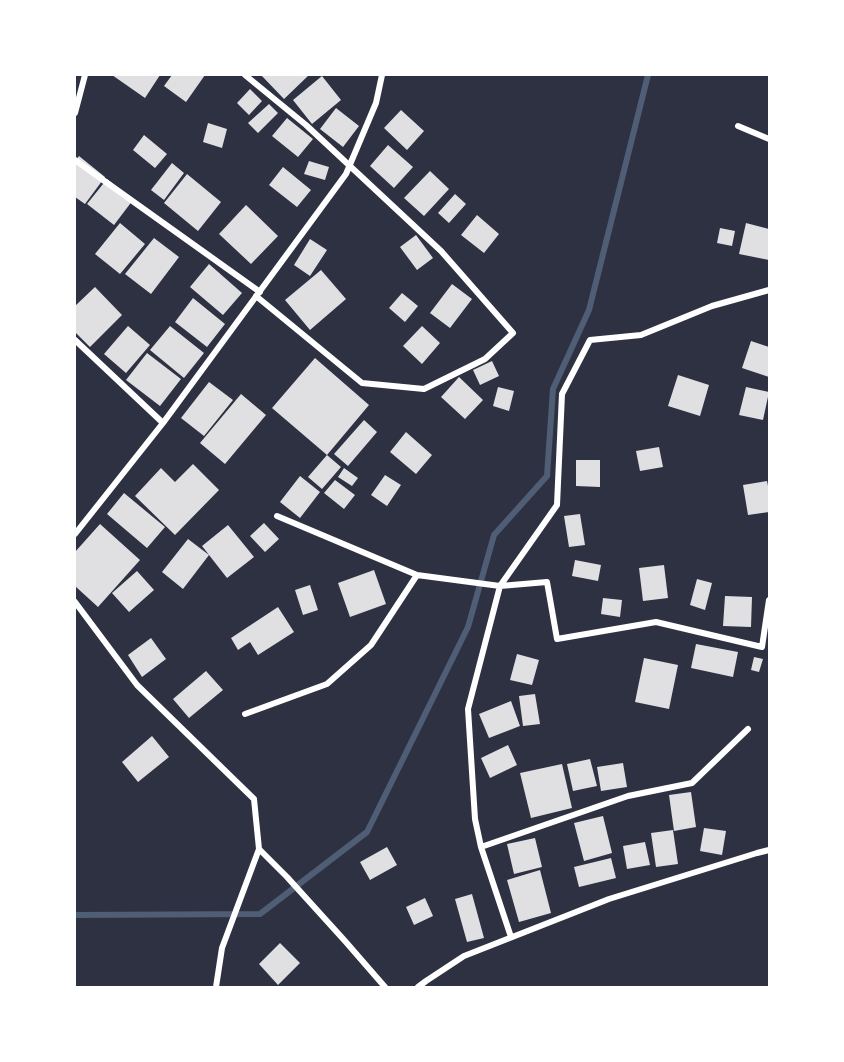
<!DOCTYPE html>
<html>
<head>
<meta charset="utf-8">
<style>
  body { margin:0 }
  #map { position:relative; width:844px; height:1062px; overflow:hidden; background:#2d3142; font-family:Manrope,sans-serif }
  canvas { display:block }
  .frame { position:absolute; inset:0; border:76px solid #fff; pointer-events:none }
</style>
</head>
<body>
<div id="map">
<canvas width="844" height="1062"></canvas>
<div class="frame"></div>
</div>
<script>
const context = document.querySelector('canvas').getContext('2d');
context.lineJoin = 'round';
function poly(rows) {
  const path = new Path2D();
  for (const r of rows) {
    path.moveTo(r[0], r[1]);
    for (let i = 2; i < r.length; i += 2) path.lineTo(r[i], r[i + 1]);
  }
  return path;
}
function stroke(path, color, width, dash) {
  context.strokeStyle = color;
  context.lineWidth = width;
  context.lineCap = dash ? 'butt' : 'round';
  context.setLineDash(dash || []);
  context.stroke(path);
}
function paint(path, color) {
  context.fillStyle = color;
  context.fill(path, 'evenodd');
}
stroke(poly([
  [75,915,260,914,367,832,468,627,494,535,547,476,553,389,589,310,648,75]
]), '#4f5d75', 6);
paint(poly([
  [112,75,160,75,145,98],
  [172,75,205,75,186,102,164,86],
  [261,75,309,75,284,99],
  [322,76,341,100,312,124,293,100],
  [250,89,262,101,249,115,237,103],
  [269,104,278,113,258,133,248,123],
  [336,108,359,126,343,147,320,129],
  [401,110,424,131,407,150,384,128],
  [287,118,313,139,298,157,272,136],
  [208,123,227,129,222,148,203,142],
  [144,135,167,154,155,168,133,150],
  [388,145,413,167,394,188,370,166],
  [79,156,105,177,85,204,75,197,75,161],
  [309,161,329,167,325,180,304,174],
  [172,163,184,173,164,200,151,190],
  [283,167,311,190,297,207,269,185],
  [430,171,449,189,424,216,404,198],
  [187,174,221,202,198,231,164,203],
  [107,179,133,200,114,225,87,204],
  [455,194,466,204,449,223,438,213],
  [246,205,278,236,251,264,219,234],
  [477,215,499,234,484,253,461,235],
  [120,223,145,244,120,274,95,254],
  [746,223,769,229,769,260,739,254],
  [720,228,735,231,732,246,717,243],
  [416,235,433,258,417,270,400,247],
  [154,238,179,257,151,294,125,274],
  [310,239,327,250,310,276,294,265],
  [209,264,242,293,223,315,190,287],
  [321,270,346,299,310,330,285,300],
  [452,284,472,299,450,328,430,313],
  [95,287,122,315,90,347,75,332,75,306],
  [402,293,418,306,405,322,389,308],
  [193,298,225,324,207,347,175,322],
  [128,326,150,345,126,373,104,354],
  [170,326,204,353,184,378,150,350],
  [422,326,440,343,422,364,403,346],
  [751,341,769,347,769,377,742,368],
  [147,353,181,379,160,406,126,380],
  [315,358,369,405,327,455,272,408],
  [492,361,499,376,480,385,473,370],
  [678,375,709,385,700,416,668,406],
  [459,377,483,400,465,419,441,397],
  [209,382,233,400,204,436,181,418],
  [498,387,514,391,509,411,493,406],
  [746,387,769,392,763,420,739,415],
  [241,394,266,415,225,464,200,443],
  [364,420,377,432,348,466,334,454],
  [406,432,432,455,416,474,390,452],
  [659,447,663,467,640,471,636,451],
  [327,455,341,467,322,489,308,477],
  [576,460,600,460,600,487,576,486],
  [193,464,219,490,175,535,135,496,161,468,175,482],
  [344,468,358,478,352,486,338,477],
  [385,475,401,485,387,506,371,495],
  [300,476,320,492,300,518,280,502],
  [335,480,355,495,344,509,324,493],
  [767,481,769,491,769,512,748,515,743,485],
  [124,493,165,527,147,548,107,514],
  [580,514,585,545,569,547,564,516],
  [264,523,279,539,265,552,250,536],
  [100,524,140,560,98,607,75,586,75,552],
  [228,525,254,557,227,578,202,546],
  [188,539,209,555,183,589,162,572],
  [575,560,601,565,598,581,572,576],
  [664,565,668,598,643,601,639,568],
  [374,570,386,604,350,617,338,583],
  [137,571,154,590,129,612,112,593],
  [697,579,712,583,705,610,690,605],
  [310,585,318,610,303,615,295,590],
  [725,596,752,597,751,627,723,626],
  [603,598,622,600,620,617,601,614],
  [278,607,294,632,258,655,250,642,238,650,231,638],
  [151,638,166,659,142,677,128,655],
  [696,644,738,652,733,677,691,668],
  [517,654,539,660,532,685,510,680],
  [754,657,763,659,759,672,751,670],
  [644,658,678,665,669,709,635,702],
  [206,671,223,690,189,718,173,699],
  [535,694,540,724,523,726,519,696],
  [511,701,520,726,489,738,479,714],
  [152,736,169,757,138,782,122,762],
  [508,745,517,765,490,778,481,758],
  [590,759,597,786,573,791,567,764],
  [623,763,627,787,601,791,597,767],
  [562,764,572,808,531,818,520,773],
  [691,792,696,827,674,831,669,795],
  [603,816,612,853,584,861,574,823],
  [704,828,726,831,722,855,700,851],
  [673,830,678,864,656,867,651,833],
  [535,838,542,867,514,874,507,844],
  [645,842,650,865,627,869,623,846],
  [387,847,397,865,370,880,360,862],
  [611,858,616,878,579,887,574,867],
  [540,870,551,913,519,922,507,880],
  [472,894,484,938,467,942,455,899],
  [425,898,433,916,414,925,406,907],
  [280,943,300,963,278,985,259,964]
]), '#e0e0e3');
stroke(poly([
  [245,75,306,125,441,251,513,333,485,359,424,389,362,383,256,296],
  [75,113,85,75],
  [738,126,769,139],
  [75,160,260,292],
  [75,340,163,423],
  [277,516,417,575,500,586,557,505,562,394,590,340,641,335,712,306,769,290],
  [75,534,163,423,346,174,376,103,382,75],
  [75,602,137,685,254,799,259,849,222,948,216,987],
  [245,714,327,684,371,645,417,575],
  [481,847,628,796,692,783,748,729],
  [259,849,287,877,345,941,385,987],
  [511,937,481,847,475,819,468,709,500,586,547,582,557,639,656,622,762,647,769,600],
  [418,987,426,981,464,956,609,899,757,853,769,850]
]), '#fff', 6);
</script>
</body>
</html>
